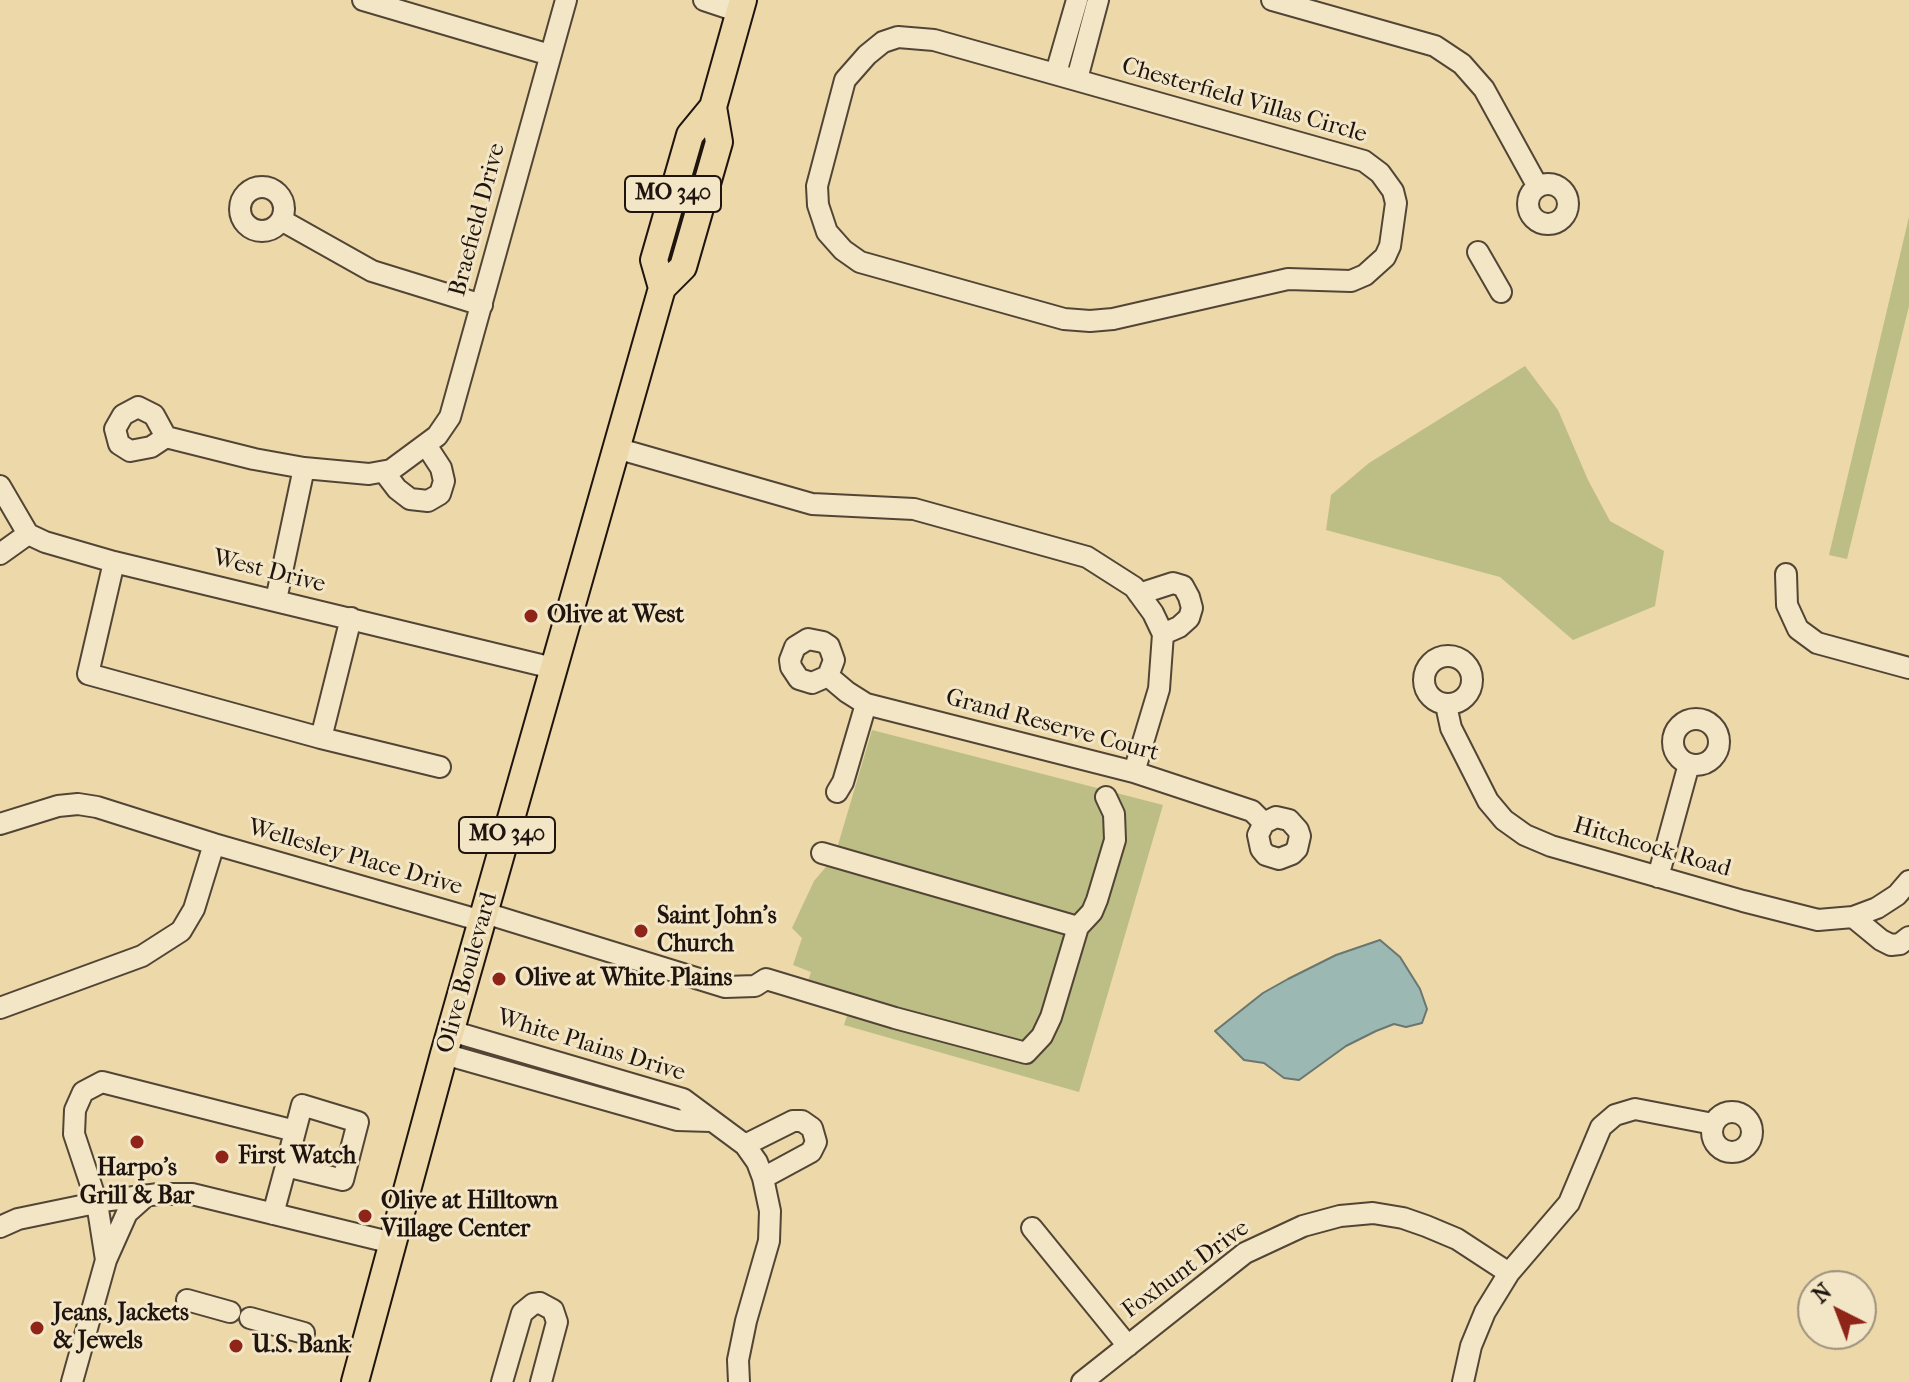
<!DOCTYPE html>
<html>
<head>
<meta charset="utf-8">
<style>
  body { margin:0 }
  #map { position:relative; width:1909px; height:1382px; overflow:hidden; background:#ecd8a9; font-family:"IM FELL French Canon",serif }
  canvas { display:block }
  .north { position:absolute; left:1797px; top:1270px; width:80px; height:80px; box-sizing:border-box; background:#f3e6c7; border:2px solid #9e927d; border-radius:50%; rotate:318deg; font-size:22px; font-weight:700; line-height:32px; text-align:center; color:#1f140e }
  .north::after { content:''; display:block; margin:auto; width:28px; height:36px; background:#8f2418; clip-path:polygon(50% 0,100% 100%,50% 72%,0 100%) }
</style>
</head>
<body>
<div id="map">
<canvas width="1909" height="1382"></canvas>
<div class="north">N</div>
</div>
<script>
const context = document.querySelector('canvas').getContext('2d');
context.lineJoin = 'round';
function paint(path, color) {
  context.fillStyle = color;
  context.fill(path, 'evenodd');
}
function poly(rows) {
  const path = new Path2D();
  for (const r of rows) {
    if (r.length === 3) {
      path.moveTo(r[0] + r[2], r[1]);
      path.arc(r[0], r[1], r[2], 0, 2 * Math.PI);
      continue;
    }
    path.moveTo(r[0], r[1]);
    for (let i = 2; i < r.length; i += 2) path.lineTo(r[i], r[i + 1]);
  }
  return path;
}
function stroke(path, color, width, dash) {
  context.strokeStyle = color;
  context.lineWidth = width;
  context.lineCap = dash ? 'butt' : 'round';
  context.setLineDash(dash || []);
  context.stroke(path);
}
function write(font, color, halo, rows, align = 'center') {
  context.font = font + ' "IM FELL French Canon",serif';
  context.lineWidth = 6;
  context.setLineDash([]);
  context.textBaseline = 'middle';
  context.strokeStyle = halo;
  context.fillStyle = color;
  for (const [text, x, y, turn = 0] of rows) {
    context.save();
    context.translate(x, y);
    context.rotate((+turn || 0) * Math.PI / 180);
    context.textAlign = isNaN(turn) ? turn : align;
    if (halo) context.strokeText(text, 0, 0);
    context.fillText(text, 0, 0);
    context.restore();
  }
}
paint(poly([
  [1909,217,1909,306,1847,559,1829,555],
  [1525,366,1558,410,1588,480,1610,521,1664,551,1655,606,1573,640,1500,577,1326,530,1331,495,1369,463],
  [872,730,1163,805,1079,1092,844,1025,853,997,807,984,811,972,793,965,802,938,792,928,814,881,831,861,838,845]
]), '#bcbe85');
const water = poly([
  [1380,940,1400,957,1420,989,1427,1009,1422,1023,1406,1027,1394,1024,1376,1031,1346,1046,1299,1080,1284,1078,1264,1063,1244,1060,1215,1031,1263,993,1288,979,1336,955,1380,940]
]);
paint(water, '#9cb8b2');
stroke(water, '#6a7670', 2);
const minor = poly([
  [363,0,550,55],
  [704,0,740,12],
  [1272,0,1435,46,1462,64,1484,89,1538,187],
  [898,37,934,40,1364,161,1380,173,1393,191,1396,203,1390,246,1385,257,1365,275,1351,281,1288,279,1113,319,1090,321,1064,319,860,262,843,250,827,232,818,205,817,186,845,80,867,55,883,42,898,37],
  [1056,73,1077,0],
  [1077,79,1098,0],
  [1548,204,20],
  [262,209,22],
  [283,221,372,271,482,305],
  [1478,252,1501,292],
  [166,437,151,447,130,451,119,444,115,429,123,415,138,407,154,415,166,437,254,459,304,468,369,474,391,470,437,436,450,417,566,0],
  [616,448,812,504,914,509,1087,557,1134,587,1153,613,1163,634,1159,689,1134,772],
  [384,472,397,489,410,499,428,501,440,494,444,481,441,468,426,445],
  [0,486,28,534,45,542,114,562,553,668],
  [0,554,28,534],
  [114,562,88,674,321,738,440,767],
  [1786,574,1787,605,1798,629,1817,643,1909,668],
  [1139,594,1173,583,1183,586,1189,597,1192,608,1189,618,1179,627,1163,634],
  [276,600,304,468],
  [1448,680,24],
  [828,676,812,683,799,679,791,667,790,660,795,647,808,639,823,642,829,646,834,660,828,676,847,692,866,704,1134,772,1252,811,1264,823,1276,817,1289,820,1298,830,1300,836,1297,849,1292,854,1279,859,1266,855,1261,849,1258,835,1264,823],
  [1446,705,1451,728,1488,801,1504,820,1525,835,1551,846,1743,901,1818,920,1853,917,1877,908,1897,895,1909,881],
  [1696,742,23],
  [321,738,351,618],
  [837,792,843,782,866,704],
  [0,824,58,806,78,804,97,807,214,844,482,921],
  [822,853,1078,927],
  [1658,877,1689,764],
  [485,913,725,987,755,986,766,979,895,1018,1026,1053,1042,1036,1051,1017,1078,927,1092,912,1097,900,1115,840,1114,814,1106,797],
  [1853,917,1881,940,1891,945,1900,944,1909,937],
  [0,1008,142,956,181,931,194,909,214,844],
  [451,1031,683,1099,745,1145,757,1162,763,1178,770,1211,769,1241,746,1321,738,1360,739,1382],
  [444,1054,677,1120,711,1121],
  [1732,1132,20],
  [745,1145,793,1121,802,1121,812,1128,816,1142,811,1152,763,1178],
  [273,1214,286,1166,302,1105,358,1122,343,1180,286,1166],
  [0,1227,18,1219,110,1200,159,1194,192,1194,393,1243],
  [1032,1228,1128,1346],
  [106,1260,97,1203,74,1134,75,1110,83,1092,102,1082,295,1131],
  [187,1300,230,1312],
  [250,1318,304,1333],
  [72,1382,106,1260,127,1213,146,1196],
  [502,1382,522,1313,533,1304,540,1303,553,1310,557,1322,541,1382],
  [1082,1382,1245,1253,1303,1226,1340,1216,1373,1213,1403,1218,1426,1226,1457,1239,1509,1273],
  [1463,1382,1471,1346,1485,1312,1509,1273,1569,1203,1601,1127,1615,1115,1635,1109,1713,1124]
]);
const major = poly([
  [662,288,654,260,690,135,713,107,743,0],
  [355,1382,444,1054,662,288,683,267,719,142,713,107]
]);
stroke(minor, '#524535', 24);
stroke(major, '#1f140e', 30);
stroke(minor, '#f3e6c7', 20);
stroke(major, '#ecd8a9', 26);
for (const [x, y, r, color] of [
  [531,616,8,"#8f2418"],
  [641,931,8,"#8f2418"],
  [499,979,8,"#8f2418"],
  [137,1142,8,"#8f2418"],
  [222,1157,8,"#8f2418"],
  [365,1216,8,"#8f2418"],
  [37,1328,8,"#8f2418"],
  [236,1346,8,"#8f2418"]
]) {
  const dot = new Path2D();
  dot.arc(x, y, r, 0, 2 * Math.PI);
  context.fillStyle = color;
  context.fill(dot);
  stroke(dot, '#f3e6c7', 3);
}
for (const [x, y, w] of [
  [673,194,96],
  [507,835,96]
]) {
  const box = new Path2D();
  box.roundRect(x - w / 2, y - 18, w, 36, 6);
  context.fillStyle = '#f3e6c7';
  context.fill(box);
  stroke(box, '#1f140e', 2);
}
write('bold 22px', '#1f140e', null, [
  ["MO 340",673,194],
  ["MO 340",507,835]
]);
write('24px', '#1f140e', '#f3e6c7', [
  ["Chesterfield Villas Circle",1244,101,16],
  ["Braefield Drive",478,220,-75],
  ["West Drive",269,572,14],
  ["Grand Reserve Court",1052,726,15],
  ["Hitchcock Road",1652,848,16],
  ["Wellesley Place Drive",355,858,16],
  ["Olive Boulevard",468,973,-74],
  ["White Plains Drive",591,1046,17],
  ["Foxhunt Drive",1186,1270,-36]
]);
write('bold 24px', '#1f140e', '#f3e6c7', [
  ["Olive at West",547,616],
  ["Saint John's",657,917],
  ["Church",657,945],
  ["Olive at White Plains",515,979],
  ["First Watch",238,1157],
  ["Harpo's",137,1169,"center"],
  ["Grill & Bar",137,1197,"center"],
  ["Olive at Hilltown",381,1202],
  ["Village Center",381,1230],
  ["Jeans, Jackets",53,1314],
  ["& Jewels",53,1342],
  ["U.S. Bank",252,1346]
], 'left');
</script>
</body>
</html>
